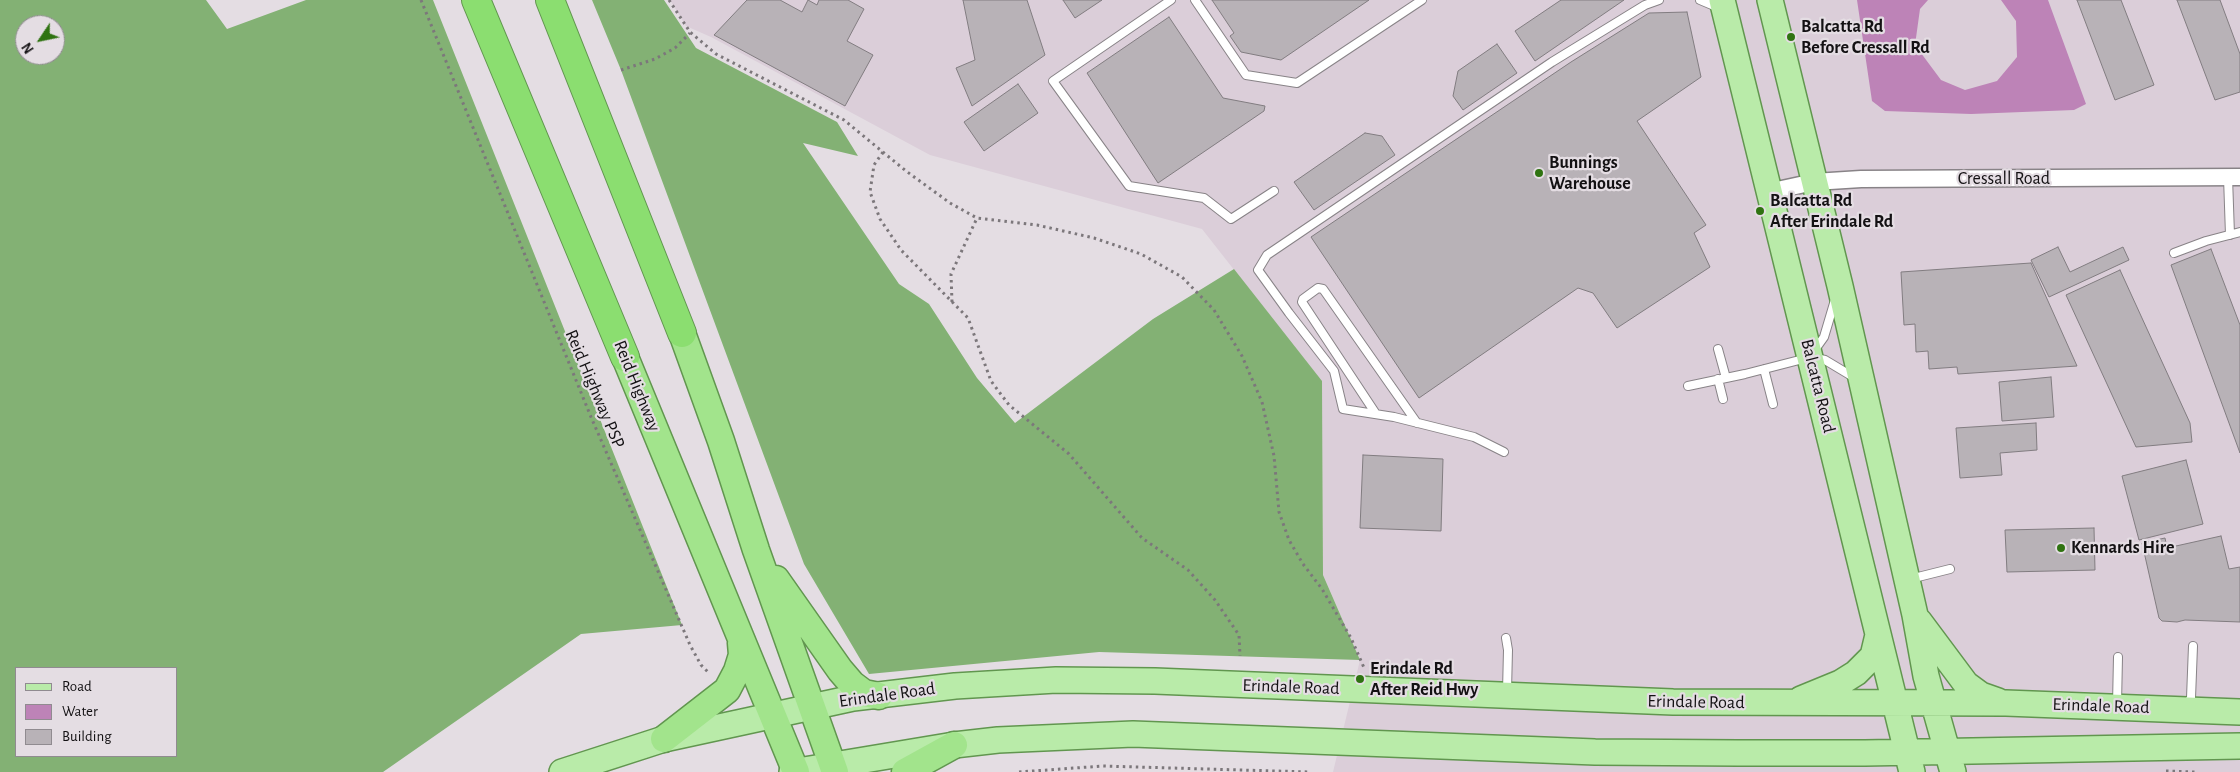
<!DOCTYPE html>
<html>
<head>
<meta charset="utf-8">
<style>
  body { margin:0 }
  #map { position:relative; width:2240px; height:772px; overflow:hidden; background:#e4dde3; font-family:"Alegreya Sans",sans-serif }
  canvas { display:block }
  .legend { position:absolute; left:15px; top:667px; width:162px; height:90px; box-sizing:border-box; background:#e4dde3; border:1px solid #908b90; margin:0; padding:6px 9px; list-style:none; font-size:15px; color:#131113 }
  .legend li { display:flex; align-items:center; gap:10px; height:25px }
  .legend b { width:25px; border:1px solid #908b90 }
  .north { position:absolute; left:15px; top:15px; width:50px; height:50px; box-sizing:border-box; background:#e4dde3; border:1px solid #908b90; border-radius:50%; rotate:236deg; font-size:14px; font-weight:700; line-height:20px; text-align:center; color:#131113 }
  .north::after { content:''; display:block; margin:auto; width:18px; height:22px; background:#2f7311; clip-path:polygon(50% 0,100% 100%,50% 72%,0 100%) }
</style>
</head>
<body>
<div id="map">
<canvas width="2240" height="772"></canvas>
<ul class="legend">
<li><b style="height:6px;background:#b9eba9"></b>Road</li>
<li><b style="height:14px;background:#bd83b7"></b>Water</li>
<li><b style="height:14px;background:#b8b2b7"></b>Building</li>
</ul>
<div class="north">N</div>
</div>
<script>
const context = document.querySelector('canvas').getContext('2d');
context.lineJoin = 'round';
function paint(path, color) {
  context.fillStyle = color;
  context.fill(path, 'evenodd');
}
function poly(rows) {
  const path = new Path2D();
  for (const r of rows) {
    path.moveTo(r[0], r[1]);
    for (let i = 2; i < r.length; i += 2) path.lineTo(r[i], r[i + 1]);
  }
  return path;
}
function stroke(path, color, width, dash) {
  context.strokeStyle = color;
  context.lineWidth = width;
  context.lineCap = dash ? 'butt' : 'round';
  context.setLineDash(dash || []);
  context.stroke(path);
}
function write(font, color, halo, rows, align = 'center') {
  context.font = font + ' "Alegreya Sans",sans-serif';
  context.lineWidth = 4.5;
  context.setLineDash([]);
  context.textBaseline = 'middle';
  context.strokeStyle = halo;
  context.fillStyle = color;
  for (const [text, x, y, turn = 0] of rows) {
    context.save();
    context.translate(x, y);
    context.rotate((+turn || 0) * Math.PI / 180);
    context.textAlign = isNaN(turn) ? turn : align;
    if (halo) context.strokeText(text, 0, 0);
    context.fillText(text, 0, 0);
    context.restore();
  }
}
paint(poly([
  [670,0,2240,0,2240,772,1333,772,1360,660,1323,575,1322,382,1202,229,930,155,711,37,686,26]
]), '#dbced9');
paint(poly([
  [0,0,206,0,227,29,306,0,433,0,682,625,581,634,383,772,0,772],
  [25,25,55,25,55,55,25,55],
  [16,668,176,668,176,756,16,756],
  [592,0,664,0,696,48,837,122,858,156,803,143,899,284,929,304,977,378,1015,423,1153,319,1234,269,1322,381,1323,575,1360,660,1099,652,869,674,804,564,621,70]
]), '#83b174');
paint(poly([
  [1857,0,1928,0,1920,9,1915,45,1941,80,1965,90,1997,81,2017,57,2016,21,2001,0,2048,0,2086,104,2074,110,1971,114,1885,111,1872,101]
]), '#bd83b7');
const building = poly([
  [747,0,780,0,802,12,808,0,817,5,819,0,848,0,864,9,847,41,873,55,845,106,714,35,747,0],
  [963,0,1027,0,1045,55,972,106,956,68,975,60,963,0],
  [1063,0,1102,0,1075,18,1063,0],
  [1212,0,1369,0,1281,60,1241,52,1230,36,1234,33,1212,0],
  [1561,0,1624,0,1535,61,1515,31,1561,0],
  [2077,0,2121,0,2154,85,2115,100,2077,0],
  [2177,0,2220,0,2240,54,2240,92,2215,100,2177,0],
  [1687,12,1701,77,1637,121,1706,225,1694,233,1710,267,1617,328,1593,293,1578,288,1419,398,1311,237,1571,62,1649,13,1687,12],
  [1169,17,1223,98,1265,106,1264,111,1158,183,1087,73,1169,17],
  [1497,44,1517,73,1463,110,1453,96,1458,71,1497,44],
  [1018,84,1038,113,984,151,964,122,1018,84],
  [1365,133,1382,136,1395,155,1314,210,1294,182,1365,133],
  [2058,247,2070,272,2123,247,2129,260,2049,297,2031,260,2058,247],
  [2211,249,2240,325,2240,453,2171,265,2211,249],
  [2031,263,2077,366,1958,374,1957,367,1929,369,1928,351,1916,352,1915,324,1904,325,1901,272,2031,263],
  [2120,270,2190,423,2192,442,2136,447,2066,295,2120,270],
  [2051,377,2054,417,2002,421,1999,382,2051,377],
  [2036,423,2037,450,2000,453,2002,475,1960,478,1956,428,2036,423],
  [1363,455,1443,459,1441,531,1360,528,1363,455],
  [2186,460,2203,524,2139,540,2122,476,2186,460],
  [2094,528,2095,570,2007,572,2005,530,2094,528],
  [2221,536,2229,569,2240,567,2240,622,2185,620,2177,622,2162,621,2159,618,2142,543,2165,538,2167,548,2221,536]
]);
paint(building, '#b8b2b7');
stroke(building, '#827d81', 1);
const service = poly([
  [1171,0,1053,81,1129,186,1204,198,1231,219,1274,191],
  [1195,0,1246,75,1297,83,1422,0],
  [1700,0,1719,8],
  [2228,177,2230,235],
  [2174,253,2206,241,2240,232],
  [1718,349,1726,378],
  [1814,351,1824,337,1835,300],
  [1764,369,1773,404],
  [1718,379,1723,399],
  [1688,386,1745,374,1811,357,1825,360,1855,378],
  [1376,414,1302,302,1303,299,1318,288,1323,289,1417,423],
  [1504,452,1474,437,1394,417,1343,409,1334,371,1289,313,1258,270,1267,255,1552,62,1645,5,1659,0],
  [1910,579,1950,569],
  [1506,638,1508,650,1507,691],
  [2117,704,2118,657],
  [2186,705,2191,698,2193,646]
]);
const minor = poly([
  [1768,192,1814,182,1861,179,2240,177]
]);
const primary = poly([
  [1722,0,1912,772],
  [1770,0,1840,286,1915,615,1926,676,1953,772],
  [1919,621,1966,684,1981,695,1998,701],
  [1801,699,1840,683,1856,673,1873,656,1878,635],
  [562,772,664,739,853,698,955,686,1056,680,1155,681,1673,702,2006,703,2240,712],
  [792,772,954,745,998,740,1133,734,1595,752,1738,753,1865,753,2240,746]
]);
const trunk = poly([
  [682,333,721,441,756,550,835,772],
  [625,357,796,772],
  [776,579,840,670,852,684,864,693,879,696],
  [664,739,727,690,737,671,742,655,741,643],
  [905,772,954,745]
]);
const motorway = poly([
  [476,0,625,357],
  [550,0,682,333]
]);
stroke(service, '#888387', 10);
stroke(minor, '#888387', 19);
stroke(primary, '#61964f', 28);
stroke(trunk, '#61964f', 29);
stroke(motorway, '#61964f', 30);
stroke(poly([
  [421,0,591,417,690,645,701,665,710,674],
  [669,0,690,32,716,54,844,120,906,171,950,203,977,218,1037,225,1094,238,1141,254,1182,277,1214,310,1242,356,1262,402,1274,456,1279,512,1289,540,1303,564,1322,589,1351,638,1365,670],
  [621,70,655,59,675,48,690,33],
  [883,152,874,165,870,192,880,219,901,250,968,318,991,381,1009,405,1069,454,1142,538,1188,570,1215,600,1239,635,1240,656],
  [952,302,951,274,977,218],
  [2166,771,2195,772],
  [1019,772,1103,766,1310,772]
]), '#7c777b', 3, [2.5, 4]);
stroke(service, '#fff', 8);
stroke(minor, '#fff', 16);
stroke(primary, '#b9eba9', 25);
stroke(trunk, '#a2e48c', 26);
stroke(motorway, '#8bde70', 28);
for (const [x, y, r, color] of [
  [1791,37,5,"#2f7311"],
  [1539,173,5,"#2f7311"],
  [1760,211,5,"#2f7311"],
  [2061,548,5,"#2f7311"],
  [1360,679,5,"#2f7311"]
]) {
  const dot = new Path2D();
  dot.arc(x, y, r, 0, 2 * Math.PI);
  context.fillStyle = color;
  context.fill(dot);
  stroke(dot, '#e4dde3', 2);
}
write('bold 18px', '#131113', '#e4dde3', [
  ["Balcatta Rd",1801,27],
  ["Before Cressall Rd",1801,48],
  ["Bunnings",1549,163],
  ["Warehouse",1549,184],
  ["Balcatta Rd",1770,201],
  ["After Erindale Rd",1770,222],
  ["Kennards Hire",2071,548],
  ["Erindale Rd",1370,669],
  ["After Reid Hwy",1370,690]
], 'left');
write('18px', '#131113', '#e4dde3', [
  ["Cressall Road",2004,179],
  ["Reid Highway",637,386,68],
  ["Balcatta Road",1818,386,76],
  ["Reid Highway PSP",595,389,67],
  ["Erindale Road",1291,687,2],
  ["Erindale Road",887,695,-8],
  ["Erindale Road",1696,702,1],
  ["Erindale Road",2101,706,2]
]);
</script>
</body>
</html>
